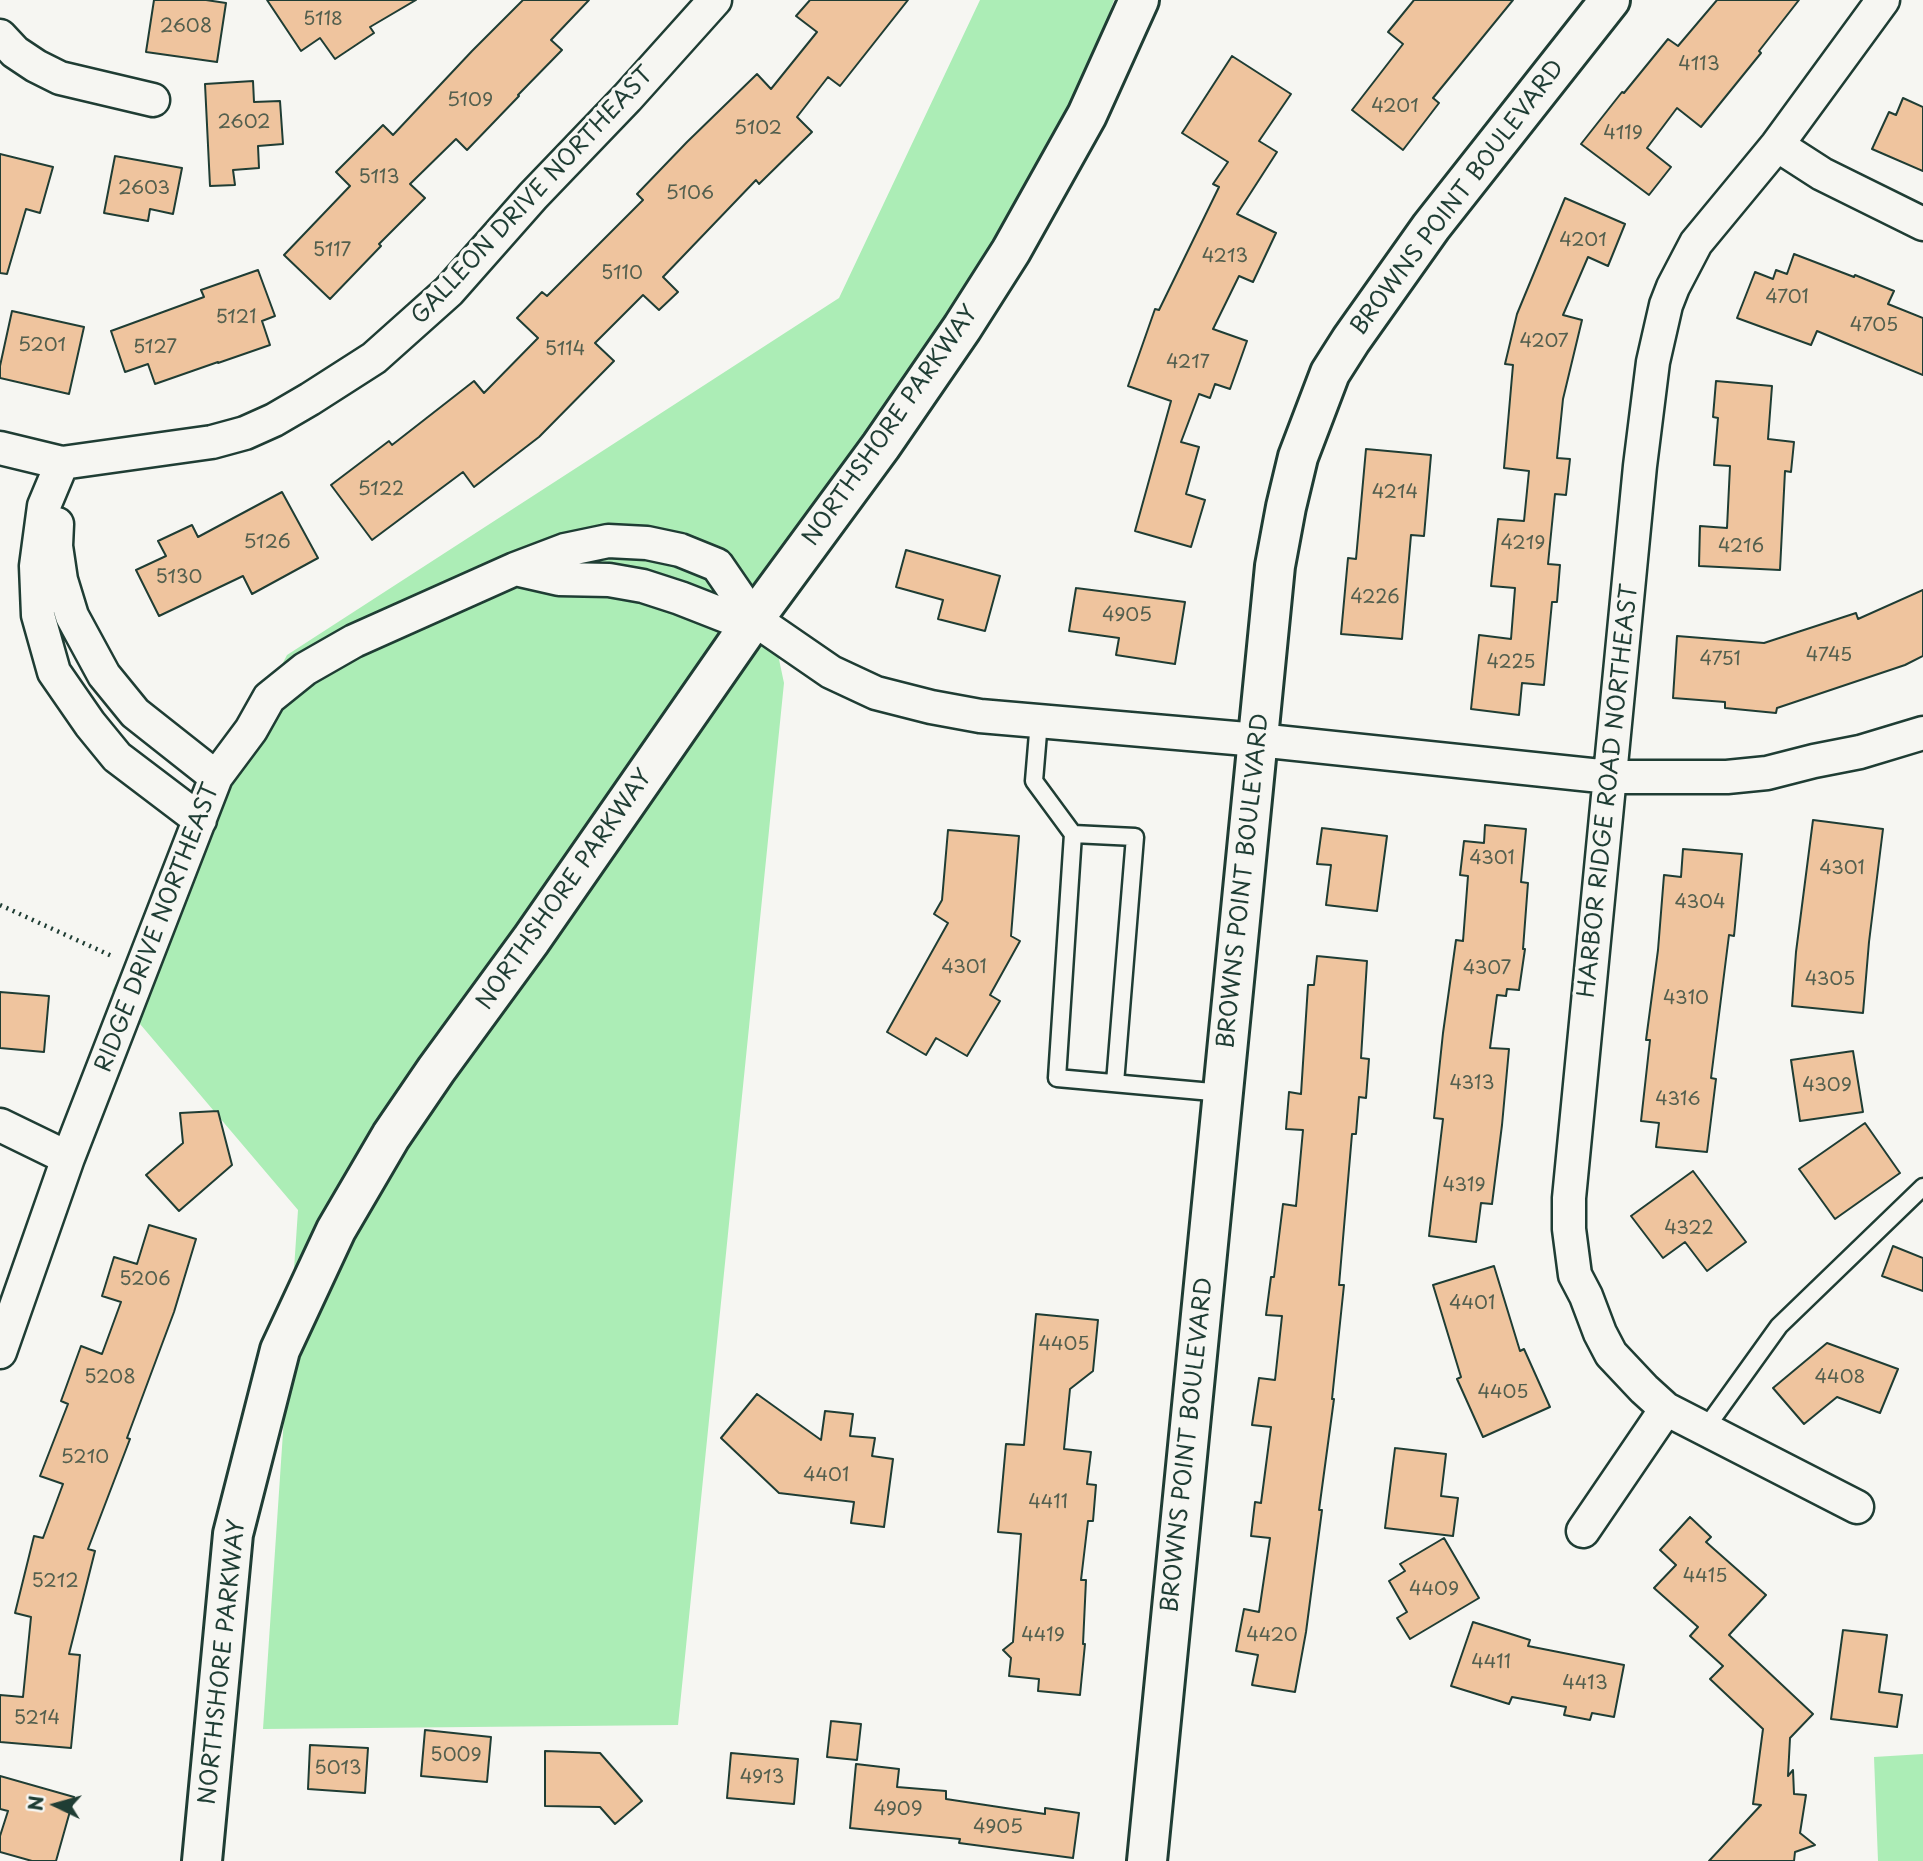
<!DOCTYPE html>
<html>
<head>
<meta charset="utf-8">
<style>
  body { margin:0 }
  #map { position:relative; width:1923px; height:1861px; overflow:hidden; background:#f6f6f2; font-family:"Playpen Sans",sans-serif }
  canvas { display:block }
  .north { position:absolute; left:21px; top:1770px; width:70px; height:70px; -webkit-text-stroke:5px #f6f6f2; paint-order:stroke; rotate:275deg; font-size:19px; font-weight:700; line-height:28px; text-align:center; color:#1f3d34 }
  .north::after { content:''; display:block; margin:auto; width:24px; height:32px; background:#1f3d34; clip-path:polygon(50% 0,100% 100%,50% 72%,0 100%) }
</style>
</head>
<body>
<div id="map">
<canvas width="1923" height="1861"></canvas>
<div class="north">N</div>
</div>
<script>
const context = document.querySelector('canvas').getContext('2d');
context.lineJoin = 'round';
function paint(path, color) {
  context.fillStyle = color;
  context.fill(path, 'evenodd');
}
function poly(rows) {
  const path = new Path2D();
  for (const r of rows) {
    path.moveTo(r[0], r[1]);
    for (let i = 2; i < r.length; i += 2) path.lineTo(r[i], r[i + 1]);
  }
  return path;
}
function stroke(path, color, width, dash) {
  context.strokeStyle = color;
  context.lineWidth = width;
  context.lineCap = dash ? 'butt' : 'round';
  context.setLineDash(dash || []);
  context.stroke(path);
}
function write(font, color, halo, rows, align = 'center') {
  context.font = font + ' "Playpen Sans",sans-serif';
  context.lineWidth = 7;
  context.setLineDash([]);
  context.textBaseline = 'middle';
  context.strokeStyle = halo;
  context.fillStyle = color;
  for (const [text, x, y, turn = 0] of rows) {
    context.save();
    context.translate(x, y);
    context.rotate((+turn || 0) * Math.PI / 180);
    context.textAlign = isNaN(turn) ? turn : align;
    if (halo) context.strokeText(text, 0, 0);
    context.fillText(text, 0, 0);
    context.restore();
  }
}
paint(poly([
  [980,0,1114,0,1049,182,761,574,784,683,678,1725,263,1729,298,1210,112,991,287,655,839,298],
  [1923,1754,1923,1861,1878,1861,1874,1757]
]), '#acedb6');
const building = poly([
  [154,0,206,0,226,3,217,62,146,52,154,0],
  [267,0,416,0,370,27,374,33,335,59,320,38,301,51,267,0],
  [523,0,589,0,551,40,562,50,518,95,519,96,467,150,456,139,410,184,425,198,379,244,381,246,330,299,284,255,350,186,336,172,383,125,393,135,472,51,523,0],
  [810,0,908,0,840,86,828,77,797,117,812,132,759,184,756,180,663,277,678,292,659,310,643,295,595,343,614,361,539,437,474,487,463,472,372,540,331,485,389,441,392,445,474,381,484,393,538,338,517,318,542,292,547,296,643,200,637,194,687,142,757,74,771,89,817,32,796,16,810,0],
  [1414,0,1513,0,1433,98,1439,103,1403,150,1352,110,1403,44,1388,32,1414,0],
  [1717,0,1799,0,1759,51,1761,53,1701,127,1677,108,1647,148,1671,167,1649,195,1581,144,1622,92,1624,93,1668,39,1678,46,1717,0],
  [1232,56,1291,94,1259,141,1277,152,1237,214,1276,233,1253,282,1239,276,1213,329,1247,341,1230,389,1215,384,1210,398,1199,394,1181,442,1199,447,1186,494,1205,500,1191,547,1135,531,1171,401,1128,386,1155,309,1159,310,1219,187,1213,184,1228,162,1182,133,1232,56],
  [253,81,254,102,280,101,283,144,258,146,259,168,233,170,235,185,210,186,205,84,253,81],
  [1903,98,1923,107,1923,171,1872,149,1889,112,1896,115,1903,98],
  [0,154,53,167,40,213,26,209,7,274,0,273,0,154],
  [115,156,182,168,173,214,150,209,148,221,104,213,115,156],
  [1565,198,1625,224,1608,266,1588,257,1563,315,1582,320,1563,399,1557,458,1570,459,1566,495,1555,494,1548,564,1560,565,1557,602,1552,602,1544,685,1522,683,1519,715,1471,709,1479,635,1511,639,1515,588,1491,586,1498,519,1524,521,1529,471,1504,468,1513,365,1505,364,1517,314,1565,198],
  [1794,254,1854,277,1855,275,1894,291,1888,304,1923,318,1923,375,1817,331,1811,345,1737,318,1755,272,1773,279,1776,270,1787,274,1794,254],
  [258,270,275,316,262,321,270,345,218,363,218,362,155,384,148,364,125,372,111,331,204,297,201,290,258,270],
  [12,311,84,327,69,394,0,378,0,366,12,311],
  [1716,381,1772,386,1768,439,1794,442,1791,472,1785,471,1780,570,1699,566,1700,526,1727,528,1730,466,1714,465,1718,418,1713,417,1716,381],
  [1366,449,1431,455,1424,536,1411,535,1402,639,1341,634,1348,558,1356,559,1366,449],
  [282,492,318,558,252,594,243,576,159,616,136,570,166,556,158,541,192,525,198,537,282,492],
  [906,550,1000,576,985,631,938,619,943,600,896,587,906,550],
  [1076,588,1185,602,1175,664,1116,655,1119,638,1069,631,1076,588],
  [1923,590,1923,656,1905,665,1777,708,1776,713,1725,708,1725,702,1673,698,1677,636,1764,643,1856,613,1858,619,1923,590],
  [1813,820,1883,829,1869,942,1863,1013,1792,1006,1796,952,1813,820],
  [1485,825,1526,829,1521,882,1528,883,1523,949,1525,949,1519,990,1507,989,1506,996,1497,995,1490,1048,1509,1049,1502,1125,1492,1204,1481,1203,1476,1242,1429,1236,1443,1119,1434,1118,1443,1033,1456,940,1463,941,1468,876,1460,875,1464,841,1484,843,1485,825],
  [1322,828,1387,836,1377,911,1326,905,1331,865,1317,864,1322,828],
  [948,830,1019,836,1011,936,1020,941,990,995,1000,1001,967,1056,936,1038,926,1055,887,1032,948,923,934,914,942,900,948,830],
  [1683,849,1742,854,1734,936,1729,935,1711,1078,1716,1079,1707,1152,1656,1147,1659,1123,1641,1121,1650,1040,1646,1040,1658,950,1664,875,1681,877,1683,849],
  [1317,956,1367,961,1361,1058,1369,1059,1366,1098,1359,1097,1356,1134,1352,1134,1339,1285,1344,1285,1332,1399,1334,1399,1319,1510,1322,1510,1306,1632,1295,1692,1252,1685,1258,1655,1236,1651,1244,1609,1259,1612,1270,1538,1251,1536,1255,1502,1261,1503,1271,1427,1252,1425,1259,1378,1275,1380,1282,1316,1266,1315,1271,1277,1274,1277,1283,1204,1296,1206,1303,1130,1286,1129,1289,1092,1301,1094,1308,985,1314,985,1317,956],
  [0,992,49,996,44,1052,0,1048,0,992],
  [1853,1051,1863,1112,1800,1121,1791,1060,1853,1051],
  [218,1111,232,1165,179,1211,146,1175,183,1143,180,1113,218,1111],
  [1865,1123,1900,1173,1835,1219,1799,1169,1865,1123],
  [1693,1171,1746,1242,1707,1271,1685,1242,1663,1258,1631,1216,1693,1171],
  [149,1225,196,1239,174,1312,127,1438,130,1439,88,1549,95,1551,69,1654,80,1655,71,1748,0,1742,0,1695,23,1697,31,1617,15,1613,34,1536,43,1538,63,1484,40,1476,68,1404,61,1401,81,1346,102,1354,121,1302,102,1296,114,1257,137,1264,149,1225],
  [1893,1246,1923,1258,1923,1291,1882,1276,1893,1246],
  [1494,1266,1520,1351,1524,1349,1550,1407,1483,1437,1457,1379,1461,1377,1433,1285,1494,1266],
  [1036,1314,1098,1320,1093,1371,1070,1389,1064,1449,1091,1452,1087,1484,1096,1485,1093,1521,1088,1521,1081,1580,1086,1580,1083,1644,1085,1644,1080,1695,1038,1691,1039,1679,1009,1676,1011,1658,1003,1650,1013,1642,1021,1534,998,1532,1006,1444,1024,1445,1036,1314],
  [1827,1343,1898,1369,1880,1413,1837,1397,1804,1424,1773,1388,1827,1343],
  [757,1394,821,1440,825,1411,853,1414,850,1436,875,1438,872,1456,893,1459,884,1527,851,1523,854,1502,779,1493,721,1438,757,1394],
  [1395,1448,1446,1454,1441,1496,1458,1498,1453,1536,1385,1528,1395,1448],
  [1690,1517,1711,1537,1706,1542,1766,1595,1729,1635,1813,1714,1790,1738,1788,1776,1793,1770,1794,1794,1806,1795,1800,1833,1815,1845,1795,1852,1794,1861,1709,1861,1761,1805,1753,1804,1763,1729,1710,1679,1723,1666,1690,1636,1698,1627,1654,1588,1676,1565,1660,1550,1690,1517],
  [1444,1538,1479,1598,1410,1639,1397,1618,1407,1612,1389,1581,1405,1571,1400,1564,1444,1538],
  [1473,1622,1530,1640,1528,1646,1624,1665,1614,1717,1592,1713,1590,1720,1564,1715,1566,1707,1512,1697,1509,1704,1451,1686,1473,1622],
  [1843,1630,1887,1635,1879,1692,1902,1695,1897,1727,1831,1719,1843,1630],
  [831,1721,861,1724,857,1760,827,1757,831,1721],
  [425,1730,491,1737,487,1782,421,1776,425,1730],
  [310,1745,368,1748,365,1793,308,1789,310,1745],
  [545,1751,600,1753,642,1801,615,1824,600,1807,545,1806,545,1751],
  [731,1753,798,1759,794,1804,727,1798,731,1753],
  [856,1764,899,1769,897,1787,946,1791,946,1799,1045,1814,1045,1808,1079,1813,1073,1858,959,1843,960,1839,850,1828,856,1764],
  [0,1776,74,1797,56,1861,32,1861,0,1852,0,1836,8,1811,0,1809,0,1776]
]);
paint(building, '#efc49e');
stroke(building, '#1f3d34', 2);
const lane = poly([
  [1039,721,1034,781,1073,834,1057,1078,1223,1093],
  [1073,834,1135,837,1115,1083],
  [1705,1429,1779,1326,1923,1187]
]);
const street = poly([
  [0,36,15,52,36,66,60,78,153,100],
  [1777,145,1822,174,1923,224],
  [0,448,62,463,212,442,245,433,274,420,310,399,374,358,449,291,533,196,627,98,715,0],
  [62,463,44,506,36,566,38,615,54,672,90,724,117,757,200,820],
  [57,524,56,546,61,580,72,616,104,675,135,713,216,777],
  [515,569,559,579,609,580,643,586,680,598,726,616,754,619],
  [0,1125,68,1158],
  [0,1352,68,1158,216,777,251,730,269,698,305,669,354,641,515,569,565,550,608,541,647,543,680,550,717,565,754,619,831,672,876,693,931,707,980,716,1258,740,1610,777,1727,777,1767,773,1814,761,1860,752,1923,733],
  [1857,1507,1666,1409,1644,1389,1611,1354,1600,1333,1586,1296,1575,1275,1569,1229,1569,1198,1640,466,1653,362,1666,305,1673,287,1696,243,1777,145,1883,0],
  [1583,1531,1666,1409]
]);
const secondary = poly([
  [202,1861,233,1534,280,1350,336,1230,391,1136,436,1070,531,940,751,623,881,446,962,328,1011,251,1087,115,1139,0],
  [1147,1861,1275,566,1286,507,1298,457,1330,373,1351,340,1431,227,1610,0]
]);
stroke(lane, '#1f3d34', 21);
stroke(street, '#1f3d34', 37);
stroke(secondary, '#1f3d34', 44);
stroke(poly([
  [0,905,114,957]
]), '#1f3d34', 4.5, [2, 5]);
stroke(lane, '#f6f6f2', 16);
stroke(street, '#f6f6f2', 32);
stroke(secondary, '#f6f6f2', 38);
write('19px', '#535f4e', null, [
  ["5118",323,20],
  ["2608",186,27],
  ["4113",1699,65],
  ["5109",470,101],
  ["4201",1395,107],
  ["2602",244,123],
  ["5102",758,129],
  ["4119",1623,134],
  ["5113",379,178],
  ["2603",144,189],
  ["5106",690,194],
  ["4201",1583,241],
  ["5117",332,251],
  ["4213",1225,257],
  ["5110",622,274],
  ["4701",1787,298],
  ["5121",236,318],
  ["4705",1874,326],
  ["4207",1544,342],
  ["5201",42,346],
  ["5127",155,348],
  ["5114",565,350],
  ["4217",1188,363],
  ["5122",381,490],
  ["4214",1395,493],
  ["5126",267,543],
  ["4219",1523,544],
  ["4216",1741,547],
  ["5130",179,578],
  ["4226",1375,598],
  ["4905",1127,616],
  ["4745",1829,656],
  ["4751",1720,660],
  ["4225",1511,663],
  ["4301",1492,859],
  ["4301",1842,869],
  ["4304",1700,903],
  ["4301",964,968],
  ["4307",1487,969],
  ["4305",1830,980],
  ["4310",1686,999],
  ["4313",1472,1084],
  ["4309",1827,1086],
  ["4316",1678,1100],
  ["4319",1464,1186],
  ["4322",1689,1229],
  ["5206",145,1280],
  ["4401",1472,1304],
  ["4405",1064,1345],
  ["5208",110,1378],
  ["4408",1840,1378],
  ["4405",1503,1393],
  ["5210",85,1458],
  ["4401",826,1476],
  ["4411",1048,1503],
  ["4415",1705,1577],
  ["5212",55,1582],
  ["4409",1434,1590],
  ["4419",1043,1636],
  ["4420",1272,1636],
  ["4411",1491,1663],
  ["4413",1585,1684],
  ["5214",37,1719],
  ["5009",456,1756],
  ["5013",338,1769],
  ["4913",762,1778],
  ["4909",898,1810],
  ["4905",998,1828]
]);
write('23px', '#1f3d34', '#f6f6f2', [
  ["GALLEON DRIVE NORTHEAST",533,196,-47],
  ["BROWNS POINT BOULEVARD",1458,198,-53],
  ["NORTHSHORE PARKWAY",891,426,-55],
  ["HARBOR RIDGE ROAD NORTHEAST",1609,791,-84],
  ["BROWNS POINT BOULEVARD",1244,881,-84],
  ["NORTHSHORE PARKWAY",565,890,-55],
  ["RIDGE DRIVE NORTHEAST",158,928,-69],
  ["BROWNS POINT BOULEVARD",1188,1445,-84],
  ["NORTHSHORE PARKWAY",223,1662,-84]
]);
</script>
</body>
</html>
